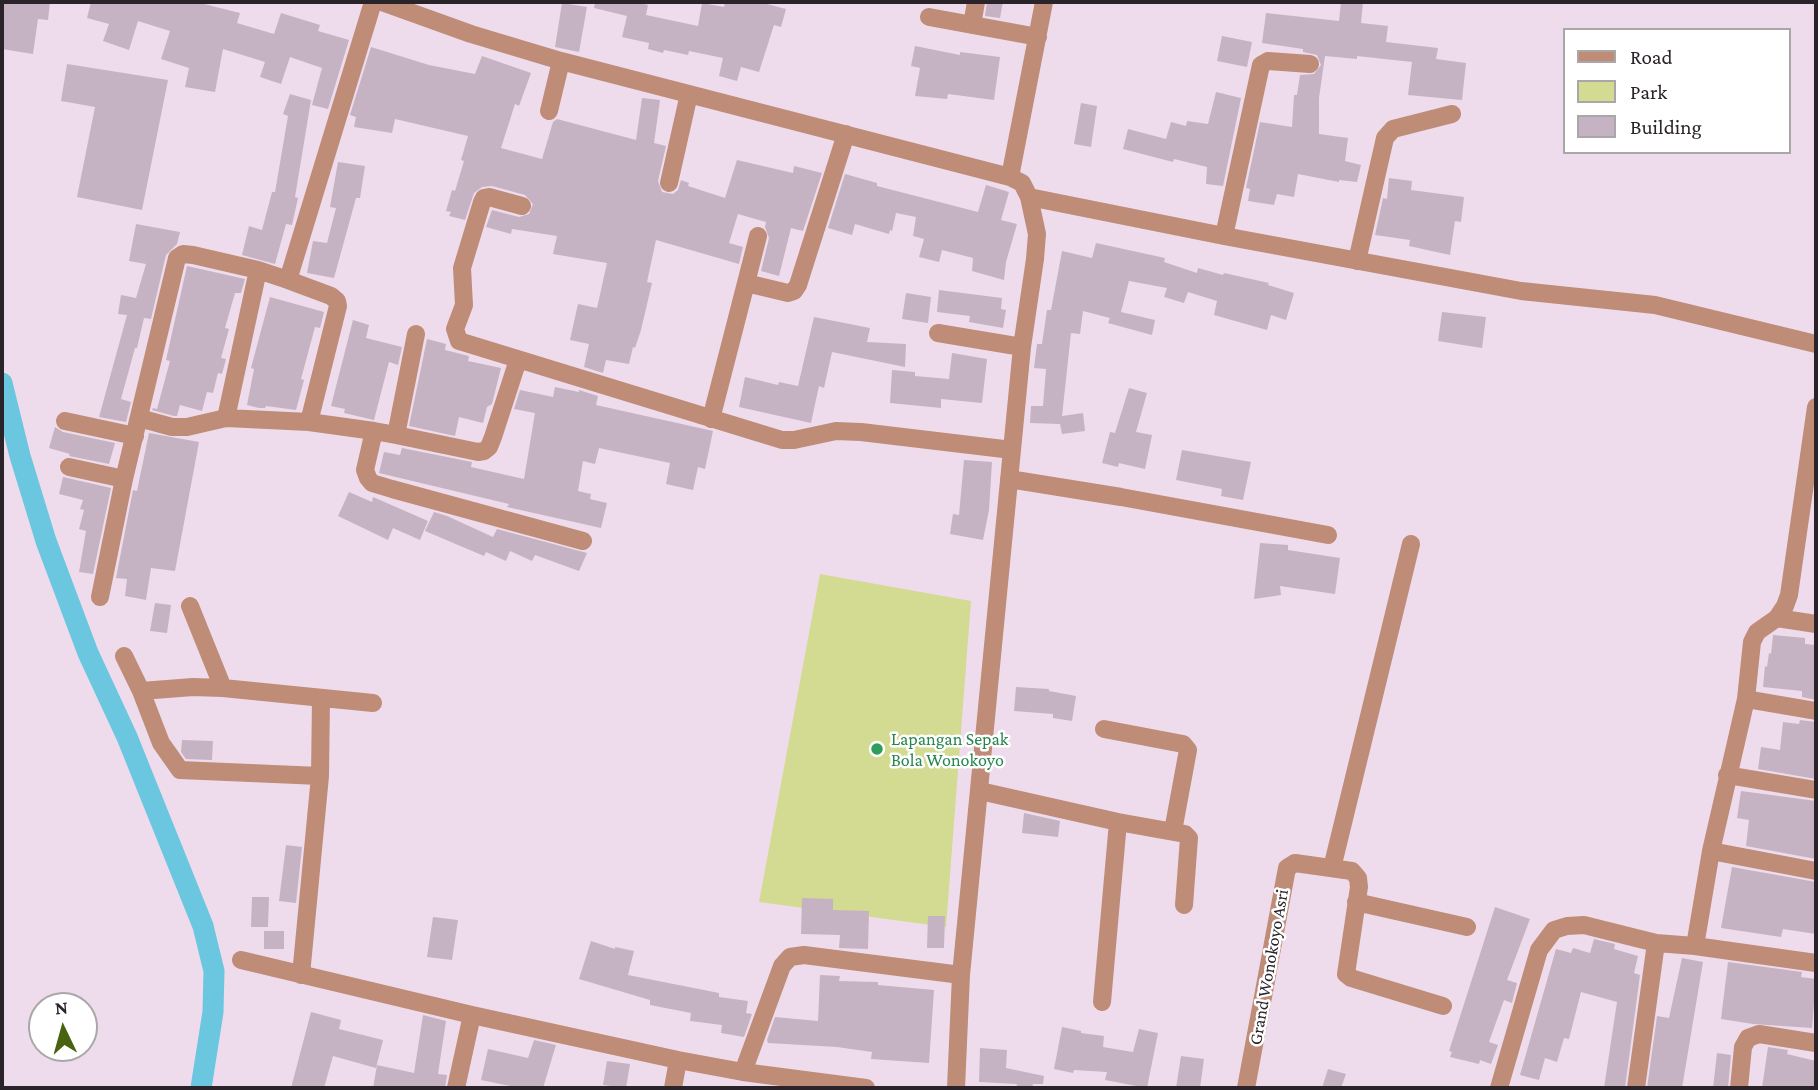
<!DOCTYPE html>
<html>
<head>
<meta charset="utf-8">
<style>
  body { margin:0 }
  #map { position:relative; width:1818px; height:1090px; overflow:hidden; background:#eedced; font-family:"Crimson Pro",serif }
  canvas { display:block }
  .frame { position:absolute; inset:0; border:4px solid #2a2329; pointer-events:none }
  .legend { position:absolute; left:1563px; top:28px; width:228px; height:126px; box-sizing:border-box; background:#fff; border:2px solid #aaa7a9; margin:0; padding:9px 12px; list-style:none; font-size:21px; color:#2a2329 }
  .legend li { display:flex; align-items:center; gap:14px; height:35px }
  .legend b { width:35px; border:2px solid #aaa7a9 }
  .north { position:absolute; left:28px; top:992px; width:70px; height:70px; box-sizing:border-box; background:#fff; border:2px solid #aaa7a9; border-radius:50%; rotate:355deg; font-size:19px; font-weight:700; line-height:28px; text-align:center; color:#2a2329 }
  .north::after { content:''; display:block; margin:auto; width:24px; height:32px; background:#496210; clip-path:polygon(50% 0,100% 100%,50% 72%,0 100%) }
</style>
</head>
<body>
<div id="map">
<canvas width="1818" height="1090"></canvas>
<div class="frame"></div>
<ul class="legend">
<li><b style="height:9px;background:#be8c77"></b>Road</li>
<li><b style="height:19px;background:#d3da92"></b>Park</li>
<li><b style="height:19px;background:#c5b3c4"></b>Building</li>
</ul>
<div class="north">N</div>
</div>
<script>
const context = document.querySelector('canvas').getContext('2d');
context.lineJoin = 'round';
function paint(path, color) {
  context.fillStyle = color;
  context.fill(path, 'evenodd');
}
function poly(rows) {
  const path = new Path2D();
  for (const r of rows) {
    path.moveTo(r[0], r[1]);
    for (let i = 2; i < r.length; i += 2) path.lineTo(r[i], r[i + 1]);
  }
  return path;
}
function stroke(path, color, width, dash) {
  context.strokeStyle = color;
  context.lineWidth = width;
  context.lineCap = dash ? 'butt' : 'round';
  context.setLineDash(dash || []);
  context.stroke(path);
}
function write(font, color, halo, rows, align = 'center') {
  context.font = font + ' "Crimson Pro",serif';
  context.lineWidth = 5;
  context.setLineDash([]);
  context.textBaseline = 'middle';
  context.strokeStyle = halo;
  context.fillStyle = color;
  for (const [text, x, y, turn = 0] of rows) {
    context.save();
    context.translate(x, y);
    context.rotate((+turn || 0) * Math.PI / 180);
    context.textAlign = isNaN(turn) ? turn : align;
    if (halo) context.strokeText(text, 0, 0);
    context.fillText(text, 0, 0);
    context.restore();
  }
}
paint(poly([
  [820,574,971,601,946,927,759,902]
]), '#d3da92');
stroke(poly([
  [2,383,20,456,46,541,88,653,127,737,203,926,214,971,213,1012,201,1088]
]), '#6bc7df', 21);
paint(poly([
  [2,2,50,2,48,20,38,19,33,54,2,49],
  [91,2,205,2,204,4,240,13,237,23,274,34,281,13,320,25,318,31,349,40,328,109,312,105,322,68,290,57,281,84,260,77,265,62,223,49,215,92,185,87,189,68,161,59,170,31,138,21,129,50,103,41,109,24,87,18],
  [595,2,636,2,648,5,646,15,698,26,702,3,724,7,725,2,759,2,786,9,781,27,774,25,759,72,741,67,737,81,719,76,723,58,689,51,688,55,664,50,663,53,648,49,649,43,622,37,627,16,594,8],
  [987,2,1003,2,1000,18,985,16],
  [1341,2,1363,2,1361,23,1388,26,1386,42,1438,48,1436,59,1466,63,1462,100,1408,95,1412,62,1357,56,1357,59,1325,56,1319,98,1319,134,1348,138,1345,161,1361,165,1357,182,1339,180,1339,182,1298,174,1294,197,1277,194,1274,205,1248,201,1250,189,1246,188,1260,122,1292,127,1294,95,1297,95,1300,75,1314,74,1321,65,1317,55,1303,52,1303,49,1262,43,1266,13,1339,21],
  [562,3,587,7,579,52,555,47],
  [1222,36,1252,42,1247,67,1217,61],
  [915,46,960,55,960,52,1000,57,994,100,948,94,947,99,915,96,920,68,911,66],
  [371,47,429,65,475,74,482,56,531,73,519,106,515,104,501,148,542,159,553,122,557,119,636,140,642,98,660,100,654,143,666,146,658,181,662,192,673,194,678,190,681,180,689,183,688,186,725,198,737,160,793,173,794,166,822,173,803,231,791,228,779,276,761,271,769,238,765,227,766,222,738,214,729,243,743,247,739,264,656,240,647,282,652,283,641,330,635,348,633,347,629,364,606,360,603,373,584,367,589,344,570,340,578,304,597,308,607,263,553,254,557,236,512,229,511,234,486,227,492,210,519,217,529,214,533,204,525,195,492,186,482,187,474,193,465,220,449,216,451,212,446,211,452,190,455,191,464,161,461,160,468,136,395,119,392,133,354,127,356,117,350,115],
  [67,64,168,80,142,210,77,197,95,107,61,101],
  [1216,92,1241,98,1223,186,1206,184,1207,167,1174,159,1173,162,1123,149,1128,129,1166,139,1171,122,1186,126,1187,121,1208,124],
  [290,94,311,100,295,197,298,198,292,225,286,224,275,264,242,255,249,226,262,230,272,192,275,192,288,116,283,114],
  [1081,103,1097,106,1091,147,1074,144],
  [338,162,365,166,360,198,356,198,334,278,307,273,313,241,327,243,336,208,330,207],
  [845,174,877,183,877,186,978,212,986,185,1009,192,1001,220,1017,224,1006,262,1004,280,972,271,973,258,942,250,939,262,919,257,924,239,913,236,916,217,896,213,892,231,890,230,889,234,855,224,852,235,828,228],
  [1389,178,1412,181,1411,190,1464,197,1461,222,1455,221,1450,255,1409,246,1410,240,1375,235,1383,198,1387,199],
  [136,224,180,232,177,244,166,255,151,319,144,318,137,348,135,348,121,399,131,402,126,422,99,417,127,315,118,314,121,295,136,298,146,264,129,261],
  [1096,243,1165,258,1164,262,1197,273,1198,268,1223,275,1224,273,1269,283,1268,285,1294,293,1286,320,1271,315,1267,330,1214,315,1217,301,1188,292,1184,303,1164,297,1167,288,1129,281,1121,312,1155,320,1152,335,1108,323,1110,318,1083,311,1080,334,1071,333,1062,416,1083,413,1085,431,1062,434,1060,424,1030,423,1031,406,1043,406,1046,369,1034,368,1037,344,1042,344,1047,310,1051,310,1062,251,1092,258],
  [187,266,245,279,241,293,235,293,225,328,229,329,221,358,226,359,222,374,218,373,213,393,207,392,202,411,180,405,177,416,174,416,152,410,153,408,157,409,170,361,166,360],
  [939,290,1002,298,1001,309,1006,310,1003,328,969,322,970,316,937,312],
  [906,293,931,297,928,323,902,319],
  [270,297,324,312,320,328,315,327,301,379,304,380,296,410,266,406,265,408,259,408,247,405,254,369,251,368],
  [1442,312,1486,317,1482,348,1438,341],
  [814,317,870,328,867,342,906,344,905,367,832,352,824,388,819,386,811,423,739,407,745,377,778,385,779,382,798,386],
  [353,320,369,325,366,338,402,347,398,365,389,362,374,420,344,413,345,409,331,406],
  [427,339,446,344,445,350,469,356,468,361,501,368,492,404,487,407,483,423,459,417,455,436,409,426],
  [952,353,987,359,982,403,941,399,941,408,890,403,892,370,915,372,915,376,949,379],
  [555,387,579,392,579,390,598,396,596,405,713,431,705,469,698,467,693,490,666,484,670,463,599,448,595,464,583,461,578,491,591,494,590,499,607,503,601,528,507,507,509,504,379,473,384,452,400,455,402,448,472,462,471,467,524,479,535,413,514,409,520,390,553,397],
  [1129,388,1147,393,1136,432,1152,435,1145,469,1119,463,1118,467,1102,463,1110,432,1115,433],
  [55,427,63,432,115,443,109,464,69,456,70,454,49,448],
  [149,433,199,442,175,571,151,568,146,600,125,596,127,579,116,578,133,490,137,491],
  [1182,450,1251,462,1243,500,1221,496,1222,489,1176,480],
  [964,460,992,462,989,510,983,540,950,534,953,514,959,515],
  [63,477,111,488,93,574,79,572,86,531,79,529,84,510,80,509,83,500,59,494],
  [349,492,372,502,373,497,428,521,420,540,393,528,388,540,338,516],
  [434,512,447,516,493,537,497,529,587,553,579,571,535,555,532,561,510,551,506,561,486,552,484,556,425,531],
  [1260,543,1288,545,1288,550,1340,558,1335,594,1280,586,1281,595,1254,599],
  [155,603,171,605,167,633,150,631],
  [1773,635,1805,638,1805,644,1816,645,1816,700,1802,697,1802,691,1763,687,1765,666,1767,667,1769,653,1771,654],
  [1016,687,1049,689,1049,691,1076,696,1072,721,1053,718,1053,714,1014,711],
  [1800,720,1816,722,1814,740,1816,740,1816,779,1758,769,1761,747,1780,750,1783,722,1799,724],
  [182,740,213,741,212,760,186,759,181,752],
  [1741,791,1816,801,1816,859,1746,846,1749,820,1737,818],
  [1024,813,1060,821,1058,837,1022,833],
  [286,845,302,847,296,903,279,901],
  [1732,867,1816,882,1816,934,1783,929,1781,937,1721,928],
  [252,897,269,897,268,927,251,927],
  [802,898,833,899,833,910,869,911,868,949,839,948,840,935,801,934],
  [1495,907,1530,919,1507,980,1517,983,1512,1003,1504,1000,1489,1042,1498,1045,1491,1064,1480,1060,1479,1064,1450,1057,1452,1052,1449,1051],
  [928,916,945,916,944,948,927,948],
  [433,917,458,920,452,960,427,957],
  [264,931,284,931,284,949,264,949],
  [1594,939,1615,944,1614,949,1638,956,1634,973,1640,975,1625,1088,1604,1088,1617,1002,1581,992,1569,1039,1564,1038,1557,1062,1545,1058,1539,1080,1520,1075,1556,949,1571,953,1573,948,1590,953],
  [591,941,615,949,615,947,634,951,628,975,719,993,719,997,748,1001,746,1013,752,1014,744,1037,721,1033,722,1025,690,1021,691,1013,650,1005,650,1000,579,979],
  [1682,958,1703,962,1682,1088,1647,1088,1657,1016,1669,1018],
  [1728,962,1802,972,1801,977,1816,979,1812,1028,1753,1024,1721,1019],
  [820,975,840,976,839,981,878,982,878,985,934,990,929,1063,871,1059,872,1052,837,1047,768,1043,767,1040,775,1017,818,1021],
  [311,1012,341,1020,339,1029,383,1040,376,1068,333,1056,324,1088,291,1088],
  [423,1015,446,1021,438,1074,447,1075,445,1088,373,1088,377,1065,414,1073],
  [1062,1027,1081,1031,1081,1033,1104,1036,1103,1047,1133,1052,1139,1029,1158,1033,1147,1088,1105,1080,1107,1072,1074,1070,1073,1073,1054,1069],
  [534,1040,556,1045,543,1088,520,1088,481,1080,488,1049,528,1058],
  [1768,1047,1788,1050,1787,1054,1816,1061,1816,1088,1762,1088],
  [980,1048,1007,1050,1006,1068,1044,1076,1043,1084,1033,1084,1032,1088,1016,1088,1017,1084,979,1082],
  [1717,1053,1731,1055,1728,1088,1713,1088],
  [1181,1056,1204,1059,1200,1088,1176,1088],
  [607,1061,630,1064,626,1088,603,1085],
  [1328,1069,1346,1074,1341,1088,1322,1088]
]), '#c5b3c4');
stroke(poly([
  [382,2,471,34,561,61,1010,177,1022,183,1029,197,1037,234,1035,259,1022,347,961,975,956,1088],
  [929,17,1038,37],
  [972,25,976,2],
  [549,111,561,61],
  [1010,177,1044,2],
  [669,183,689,94],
  [1029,197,1224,236,1521,291,1655,305,1816,344],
  [522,206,489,197,484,198,482,202,462,268,464,305,455,329,459,341,782,440,794,440,836,431,861,432,1012,450],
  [1224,236,1261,65,1268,61,1310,64],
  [1357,261,1385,138,1393,129,1452,114],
  [746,283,758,236],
  [938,333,1022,347],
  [416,334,396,435,374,431,365,470,368,478,372,483,392,489,583,541],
  [139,418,172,427,187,427,226,418,309,422,338,306,337,301,331,296,288,280],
  [226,418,258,270],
  [711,419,746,283,788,293,794,291,798,285,846,134],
  [65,421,135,436],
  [309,422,374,431],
  [396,435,478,452,484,451,489,447,493,437,518,360],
  [69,467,124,479],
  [1009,479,1121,497,1328,535],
  [100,597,124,479,177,258,183,254,193,255,258,270,288,280,373,2],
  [190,606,223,688,373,703],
  [1777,618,1816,624],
  [124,656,141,691,193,687,223,688],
  [141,691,161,743,180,770,320,776],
  [1746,699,1816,711],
  [1104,729,1183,744,1188,750,1173,831],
  [1727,775,1816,790],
  [980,791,1118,822,1185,834,1189,838,1184,905],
  [1711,851,1816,871],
  [1332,868,1411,544],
  [1356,902,1467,927],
  [1695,946,1711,851,1746,699,1752,642,1757,632,1777,618,1785,606,1789,595,1816,407],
  [241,960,472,1015,678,1060,743,1072,866,1088],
  [301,975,320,776,321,698],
  [1102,1002,1118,822],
  [743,1072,782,966,790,957,804,955,961,975],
  [456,1088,472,1015],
  [673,1088,678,1060],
  [1246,1088,1287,868,1295,863,1352,871,1358,878,1359,887,1346,974,1351,978,1443,1006],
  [1499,1088,1539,950,1554,930,1567,926,1584,925,1656,943,1695,946,1816,963],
  [1636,1088,1656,943],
  [1739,1088,1743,1047,1748,1038,1759,1034,1816,1043]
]), '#be8c77', 18);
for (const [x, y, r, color] of [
  [877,749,7,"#2e9e5b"]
]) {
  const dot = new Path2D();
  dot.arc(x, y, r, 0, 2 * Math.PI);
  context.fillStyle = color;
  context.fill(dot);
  stroke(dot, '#fff', 2.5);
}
write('18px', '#27864d', '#fff', [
  ["Lapangan Sepak",891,739],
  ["Bola Wonokoyo",891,760]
], 'left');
write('18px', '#2a2329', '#fff', [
  ["Grand Wonokoyo Asri",1269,967,-80]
]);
</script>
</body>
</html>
